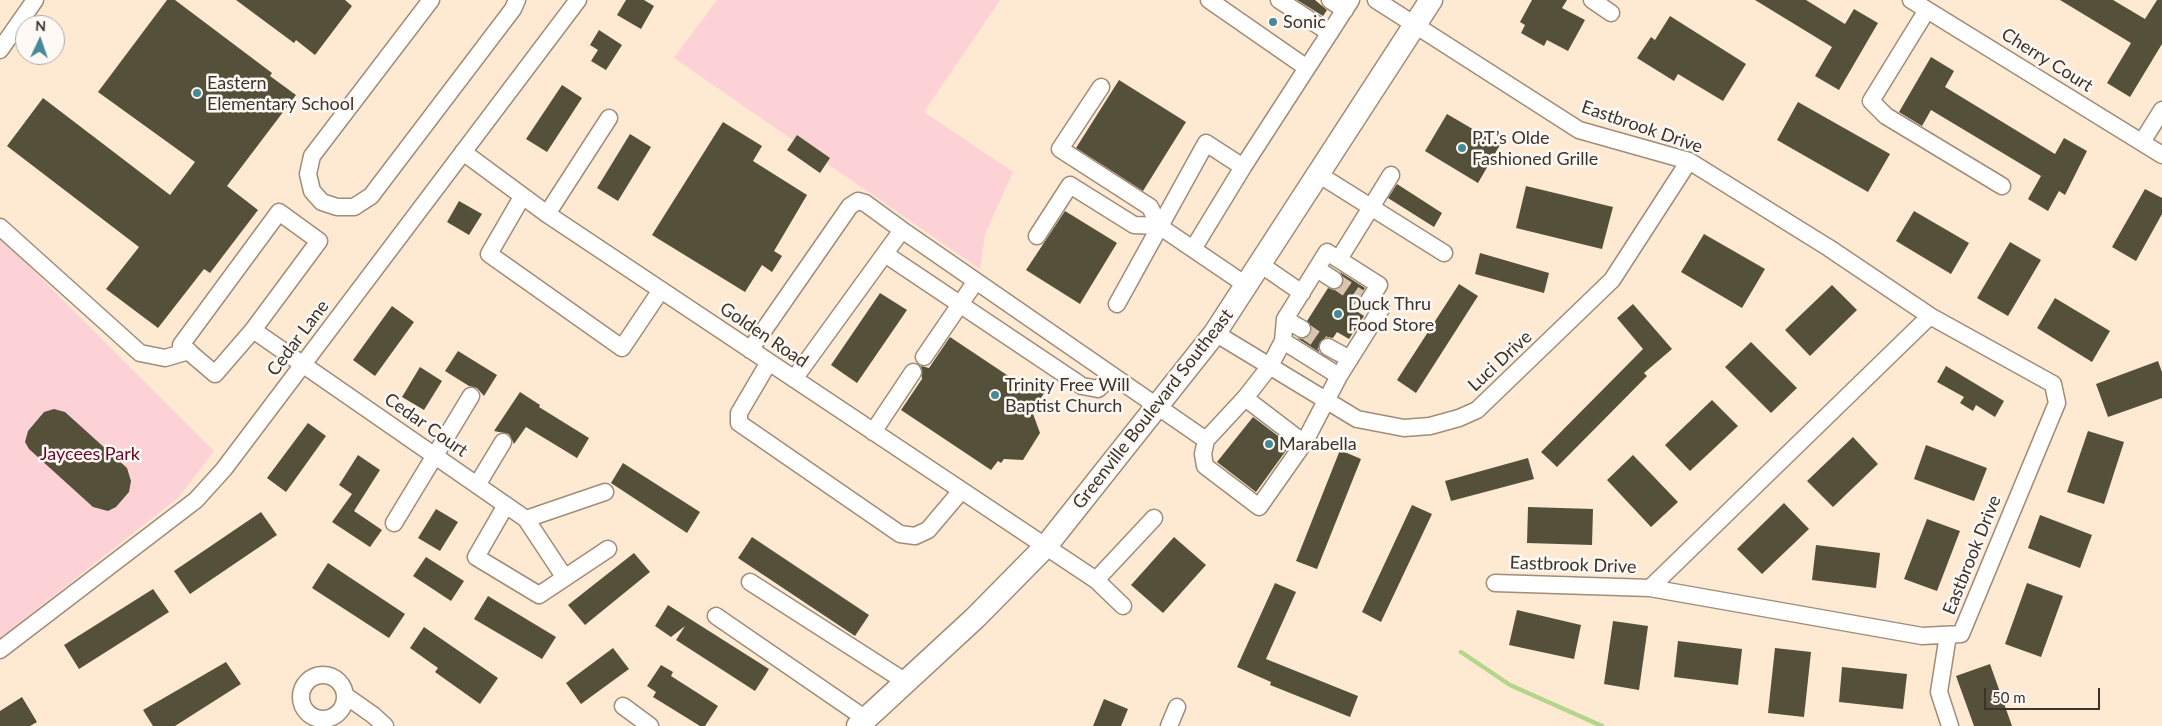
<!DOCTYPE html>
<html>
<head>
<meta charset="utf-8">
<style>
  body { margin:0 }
  #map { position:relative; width:2162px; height:726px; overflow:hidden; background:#fee9d3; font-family:Lato,sans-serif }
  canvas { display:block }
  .north { position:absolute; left:15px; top:15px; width:50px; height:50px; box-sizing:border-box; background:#fef9f5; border:1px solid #b0aaa4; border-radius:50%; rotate:3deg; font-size:14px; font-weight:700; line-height:20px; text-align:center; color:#3a332a }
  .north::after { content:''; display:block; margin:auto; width:18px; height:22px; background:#468998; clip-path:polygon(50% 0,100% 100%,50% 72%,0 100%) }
  .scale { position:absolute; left:1984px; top:688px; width:116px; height:22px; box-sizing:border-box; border:2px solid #3a332a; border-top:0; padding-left:6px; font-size:15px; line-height:18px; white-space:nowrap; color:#3a332a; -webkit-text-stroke:4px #fef9f5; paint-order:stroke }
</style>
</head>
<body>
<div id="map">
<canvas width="2162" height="726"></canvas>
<div class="north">N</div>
<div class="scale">50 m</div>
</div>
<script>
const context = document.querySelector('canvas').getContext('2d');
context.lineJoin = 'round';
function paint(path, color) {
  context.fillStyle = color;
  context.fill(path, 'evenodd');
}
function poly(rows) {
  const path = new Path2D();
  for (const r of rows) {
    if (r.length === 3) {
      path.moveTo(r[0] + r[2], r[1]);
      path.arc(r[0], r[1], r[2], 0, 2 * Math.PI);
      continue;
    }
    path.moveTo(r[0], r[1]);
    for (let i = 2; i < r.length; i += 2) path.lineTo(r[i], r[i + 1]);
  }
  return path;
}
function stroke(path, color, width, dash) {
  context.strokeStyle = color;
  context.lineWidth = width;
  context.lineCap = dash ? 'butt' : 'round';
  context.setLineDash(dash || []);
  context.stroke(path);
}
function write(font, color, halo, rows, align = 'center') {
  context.font = font + ' Lato,sans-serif';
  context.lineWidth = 5;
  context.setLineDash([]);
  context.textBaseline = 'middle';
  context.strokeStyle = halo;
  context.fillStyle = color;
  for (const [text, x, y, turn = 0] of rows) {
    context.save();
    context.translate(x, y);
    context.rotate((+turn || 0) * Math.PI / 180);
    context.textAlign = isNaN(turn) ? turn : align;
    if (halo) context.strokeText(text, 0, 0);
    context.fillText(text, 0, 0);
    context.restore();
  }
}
paint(poly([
  [717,0,1000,0,924,112,1013,172,985,234,980,269,674,58],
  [0,237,214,451,179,497,0,638]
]), '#fdd2d6');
stroke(poly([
  [1461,652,1510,685,1602,726]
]), '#b4d68b', 4.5);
paint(poly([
  [167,0,175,0,272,73,270,76,296,95,227,186,258,210,210,273,204,269,158,328,106,289,139,247,7,146,43,98,170,195,195,162,98,92],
  [236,0,345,0,352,6,315,55,296,40,294,43],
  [626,0,644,0,654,6,641,29,617,15],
  [1297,0,1315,0,1327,10,1323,16],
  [1532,0,1567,0,1562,8,1585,20,1568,51,1547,40,1544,46,1521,33,1525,25,1520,22],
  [1755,0,1806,0,1845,24,1854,9,1878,23,1839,90,1815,76,1832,47],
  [2060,0,2113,0,2145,19,2157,0,2162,0,2162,44,2130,97,2107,83,2131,43],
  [1670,16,1746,64,1723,101,1678,74,1674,81,1637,58,1651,37,1655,40],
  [599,30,622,45,606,70,591,61,598,50,590,45],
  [1931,57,1954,71,1945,87,2055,154,2064,138,2087,151,2065,195,2059,191,2048,211,2028,199,2041,176,1931,110,1922,126,1899,112],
  [1119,80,1186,122,1143,191,1076,148],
  [562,85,582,98,547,152,526,139],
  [1798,102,1890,154,1868,192,1777,140],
  [1447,114,1500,145,1478,183,1425,151],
  [723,122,762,146,753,161,807,195,774,251,782,256,772,272,762,265,745,292,652,235],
  [630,134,651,147,618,201,597,188],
  [797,135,830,158,820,173,787,150],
  [1397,184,1442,213,1434,227,1388,198],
  [1526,186,1613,207,1602,249,1516,228],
  [2145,189,2162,198,2162,214,2136,261,2112,247],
  [459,201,482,214,469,235,447,222],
  [1065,211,1117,243,1080,304,1026,270],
  [1914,211,1969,243,1951,274,1896,241],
  [1704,234,1765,269,1742,308,1681,272],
  [2010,242,2041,260,2008,316,1977,298],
  [1480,253,1549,273,1544,293,1475,274],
  [1340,272,1365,288,1352,308,1364,316,1349,339,1337,332,1333,338,1327,337,1320,342,1319,352,1297,338,1302,339,1310,334,1312,329,1307,321,1328,288,1334,290,1342,286,1344,280],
  [1459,284,1478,296,1416,393,1397,380],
  [1832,285,1857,310,1810,356,1785,330],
  [880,293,907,310,857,383,831,365],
  [2055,298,2110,331,2092,362,2037,328],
  [1633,304,1672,349,1644,373,1647,376,1557,467,1541,452,1643,349,1617,318],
  [392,306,414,322,375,376,353,360],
  [950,337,1031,391,1035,386,1045,392,1032,411,1040,433,1023,460,1004,459,1001,463,998,461,991,470,901,410,922,379,921,366,929,368],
  [1751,342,1797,388,1771,413,1725,367],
  [458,351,497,375,484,396,477,388,469,386,445,371],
  [2158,361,2162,372,2162,398,2108,417,2096,384],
  [1946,366,2004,401,1995,417,1976,405,1973,411,1960,403,1964,397,1937,382],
  [420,367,442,381,424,410,402,397],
  [520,392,540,405,539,407,589,438,577,458,526,427,514,444,509,434,494,431],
  [1712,400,1738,426,1690,471,1665,445],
  [54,409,65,412,127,468,131,481,129,492,116,507,108,511,93,507,29,449,25,442,28,431,44,412],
  [1253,417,1290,445,1256,492,1217,462],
  [308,423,326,436,286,492,267,478],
  [2088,431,2124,442,2104,504,2067,492],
  [1853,437,1878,464,1833,507,1807,481],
  [1926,445,1987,468,1974,501,1914,479],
  [1340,450,1361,459,1317,569,1296,561],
  [358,455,380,470,354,511,382,530,370,547,332,522,352,494,339,485],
  [1633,455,1678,502,1651,527,1607,480],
  [1528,458,1534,479,1451,501,1445,481],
  [623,463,700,512,687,533,611,483],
  [1784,503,1809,529,1762,574,1737,549],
  [1412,505,1432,514,1381,622,1362,612],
  [1528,507,1593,509,1592,545,1527,543],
  [436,509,458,522,440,551,418,538],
  [261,512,277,535,190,594,174,571],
  [2040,515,2092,535,2080,568,2028,548],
  [1927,519,1960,531,1937,591,1904,579],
  [752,537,869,615,855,636,738,558],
  [1174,537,1206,565,1163,613,1131,585],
  [1816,545,1880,553,1876,588,1812,580],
  [634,553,650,572,585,625,568,605],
  [426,557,464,581,451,601,413,576],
  [328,563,405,614,389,638,312,588],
  [1275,583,1296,592,1266,659,1358,696,1350,717,1270,685,1271,682,1237,667],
  [2027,583,2063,596,2041,657,2005,644],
  [153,589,169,612,79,669,64,645],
  [488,596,556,637,542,659,474,619],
  [668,605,769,669,755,691,676,640,685,626,671,637,655,626],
  [1517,610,1581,625,1574,659,1509,645],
  [1613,621,1648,626,1639,690,1604,684],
  [424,627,498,678,480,704,435,672,438,668,410,648],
  [1678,641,1742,649,1738,685,1674,677],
  [613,648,629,669,581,704,566,683],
  [1775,648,1811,652,1804,717,1768,713],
  [226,662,241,684,175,726,153,726,143,710],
  [1990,664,2012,726,1974,726,1956,676],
  [661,665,673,672,671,676,718,706,705,726,700,726,653,697,656,692,647,686],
  [1842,667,1907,674,1903,709,1839,702],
  [22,697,37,722,30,726,0,726,0,711],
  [1104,699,1128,709,1121,726,1093,726]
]), '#555039');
stroke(poly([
  [1334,280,1359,297],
  [1302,329,1328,347]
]), '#d7c5b1', 16, [16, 8]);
const minor = poly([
  [431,0,312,156,308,174,312,191,322,202,337,207,354,207,371,196,513,9,517,0],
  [1209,0,1307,68],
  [1279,0,1330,33],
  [1330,0,1345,10],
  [1376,0,1579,130,1689,161,1829,248,1930,316],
  [1592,0,1611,13],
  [1911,0,2162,155],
  [1927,10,1871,101,1886,116,2002,186],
  [0,50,35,0],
  [1101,87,1060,149,1150,207,1159,226,1246,285],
  [2142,142,2162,110],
  [463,152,547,214,1096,580,1154,518],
  [1318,174,1444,253],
  [522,197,489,254,622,348,661,290],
  [547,214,609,118],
  [0,227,140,353,165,358,189,351],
  [902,230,1206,440,1245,398,1270,366,1283,341,1339,376],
  [1037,236,1070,185,1134,225,1159,226],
  [1193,249,1243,167,1351,0],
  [885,254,1082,386,1098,389,1112,376],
  [1339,259,1391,175],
  [1260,264,1302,293],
  [1317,269,1334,280],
  [1117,304,1206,143,1243,167],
  [1285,319,1302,329],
  [253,330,319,241,279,212,181,345,215,374,253,330,526,519,565,578],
  [1215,333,1357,419,1404,428,1430,426,1459,418,1477,410,1612,280,1689,161],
  [1283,341,1285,319,1327,252,1379,285,1368,302,1381,309,1339,376,1304,443],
  [1328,347,1350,359],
  [750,350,850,206,858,201,865,203,902,230,794,379],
  [924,357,976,281],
  [769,362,739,413,739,423,900,534,915,536,928,530,961,491],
  [873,432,913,372],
  [1206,440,1203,454,1205,466,1259,507,1304,443,1245,398],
  [477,485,503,442],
  [506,505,476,557,539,595,608,549],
  [526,519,605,492],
  [394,523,471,396],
  [1096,580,1123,606],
  [750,582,906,682],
  [1495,583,1650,588,1930,316,2053,384,2057,403,1961,634,1922,636,1650,588],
  [716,616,866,719],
  [1948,635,1939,692,1950,726],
  [0,650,196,500,224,469,578,0],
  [323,697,22],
  [346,696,373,715,385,726],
  [623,706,650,726],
  [1169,726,1177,707]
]);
const highway = poly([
  [858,726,975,618,1046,546,1215,333,1431,0]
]);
stroke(minor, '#9f8d78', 19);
stroke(highway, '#9f8d78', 25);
stroke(minor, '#fff', 16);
stroke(highway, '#fff', 22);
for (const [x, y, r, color] of [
  [1273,22,5,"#468998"],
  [197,93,5,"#468998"],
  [1462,148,5,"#468998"],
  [1338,314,5,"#468998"],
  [995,395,5,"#468998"],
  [1269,444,5,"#468998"]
]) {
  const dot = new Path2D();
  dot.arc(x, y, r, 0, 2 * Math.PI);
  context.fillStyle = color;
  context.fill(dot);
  stroke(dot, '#fef9f5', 2);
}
write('18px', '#3a332a', '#fef9f5', [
  ["Sonic",1283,22],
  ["Eastern",207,83],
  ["Elementary School",207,104],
  ["P.T.’s Olde",1472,138],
  ["Fashioned Grille",1472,159],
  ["Duck Thru",1348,304],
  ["Food Store",1348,325],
  ["Trinity Free Will",1005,385],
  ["Baptist Church",1005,406],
  ["Marabella",1279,444]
], 'left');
write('18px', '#3a332a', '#fef9f5', [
  ["Cherry Court",2047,60,32],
  ["Eastbrook Drive",1642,127,19],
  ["Golden Road",764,335,34],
  ["Cedar Lane",298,338,-53],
  ["Luci Drive",1500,361,-43],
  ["Greenville Boulevard Southeast",1153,409,-52],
  ["Cedar Court",426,425,35],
  ["Eastbrook Drive",1972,555,-68],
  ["Eastbrook Drive",1573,565,2]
]);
write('18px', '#6e0325', '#fef9f5', [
  ["Jaycees Park",90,454]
]);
</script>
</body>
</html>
